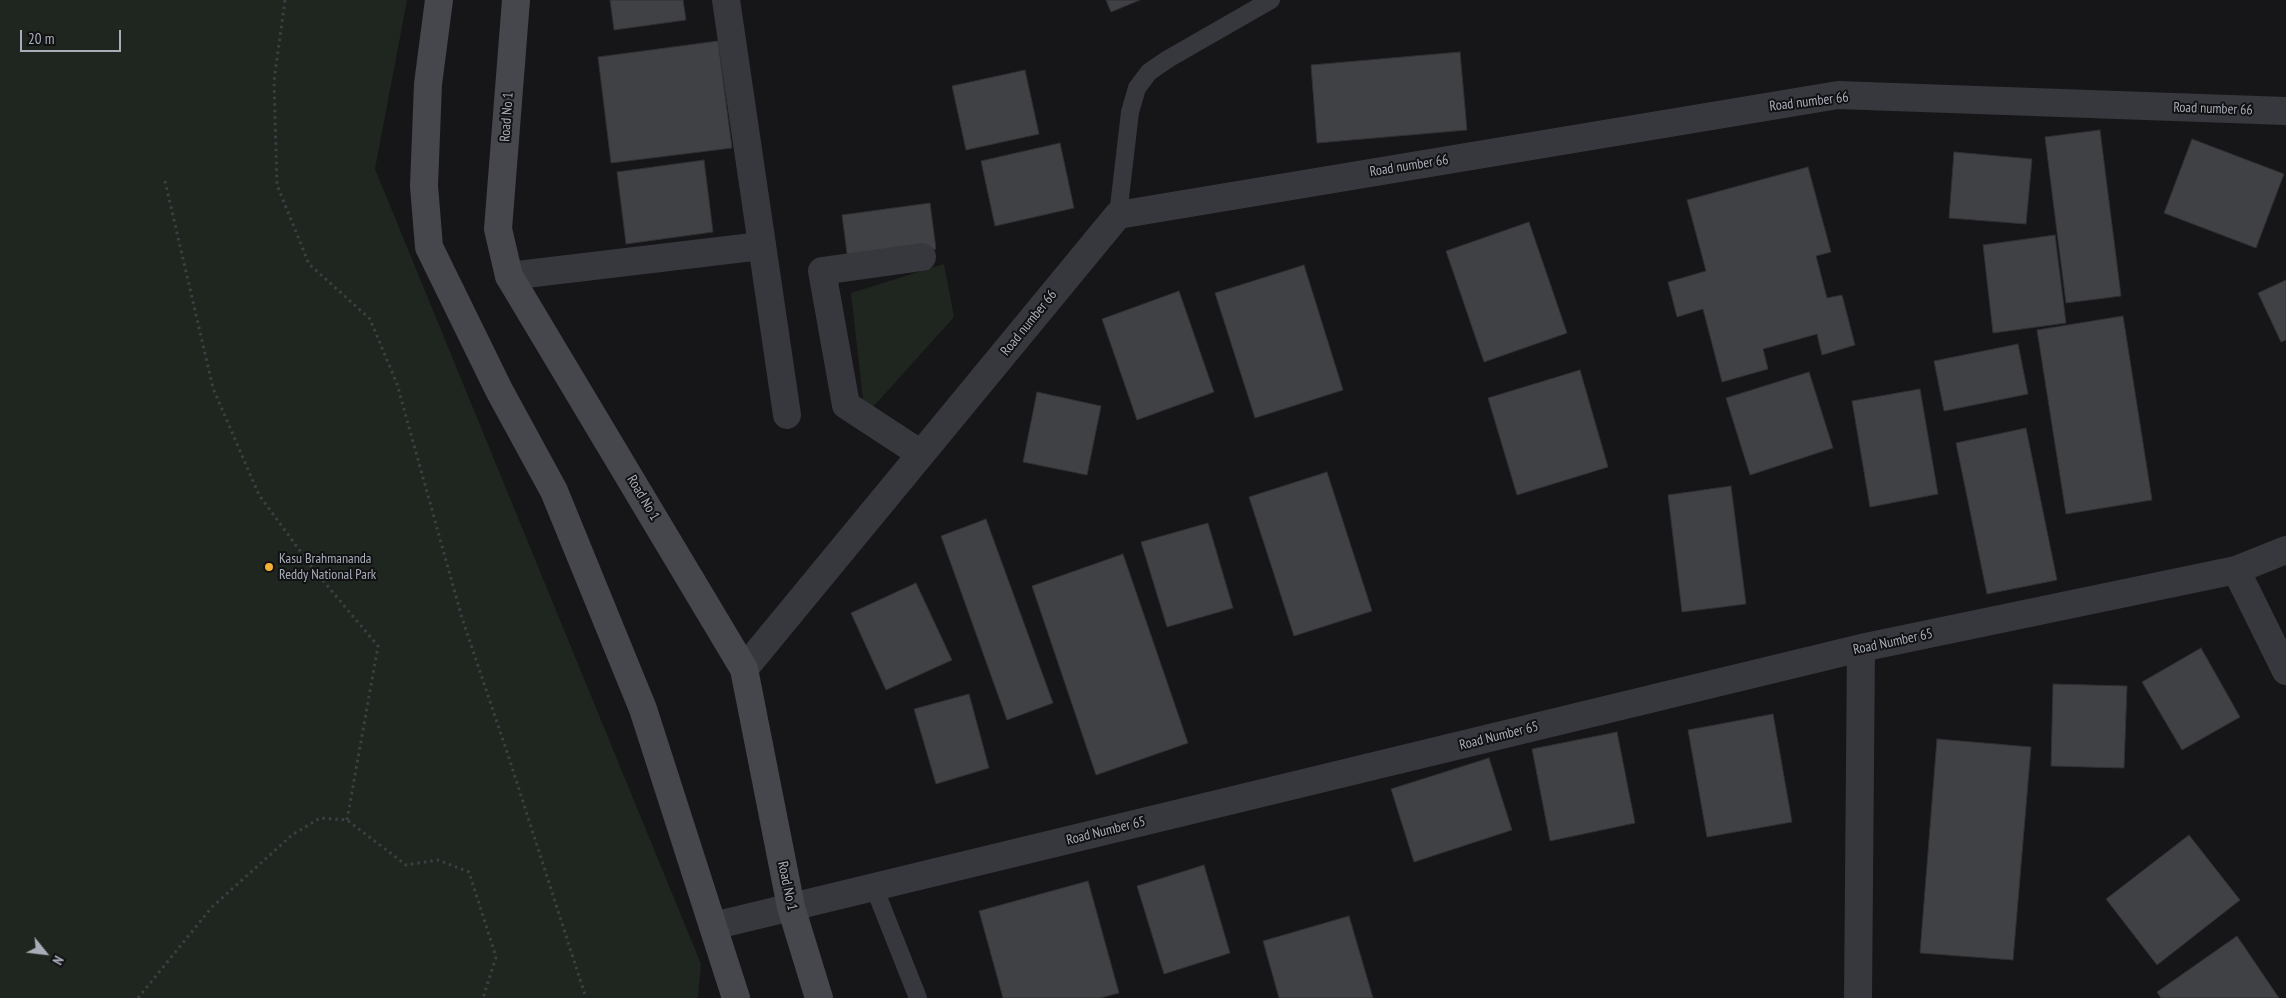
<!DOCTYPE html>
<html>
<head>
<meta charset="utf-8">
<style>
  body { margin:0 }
  #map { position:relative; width:2286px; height:998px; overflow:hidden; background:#161618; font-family:"PT Sans Narrow",sans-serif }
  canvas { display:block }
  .north { position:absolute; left:20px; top:928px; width:50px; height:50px; -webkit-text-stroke:4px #111113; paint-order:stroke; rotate:119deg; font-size:14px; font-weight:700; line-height:20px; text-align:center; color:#a8adb8 }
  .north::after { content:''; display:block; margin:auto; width:18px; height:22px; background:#a8adb8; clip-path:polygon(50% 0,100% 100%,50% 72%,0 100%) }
  .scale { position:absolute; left:20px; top:30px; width:101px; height:22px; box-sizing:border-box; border:2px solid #a8adb8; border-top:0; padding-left:6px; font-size:15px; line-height:18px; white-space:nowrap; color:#a8adb8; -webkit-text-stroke:4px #111113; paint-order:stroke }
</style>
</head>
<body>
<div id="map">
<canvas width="2286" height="998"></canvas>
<div class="north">N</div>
<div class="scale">20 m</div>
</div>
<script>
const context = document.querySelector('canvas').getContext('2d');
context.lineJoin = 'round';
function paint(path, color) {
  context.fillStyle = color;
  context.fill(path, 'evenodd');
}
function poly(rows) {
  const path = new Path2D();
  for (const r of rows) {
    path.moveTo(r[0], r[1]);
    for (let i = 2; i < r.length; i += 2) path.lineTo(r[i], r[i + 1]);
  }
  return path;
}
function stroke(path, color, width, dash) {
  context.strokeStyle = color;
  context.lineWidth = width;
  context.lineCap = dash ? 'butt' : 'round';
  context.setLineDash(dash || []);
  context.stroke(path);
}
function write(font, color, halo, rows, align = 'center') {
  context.font = font + ' "PT Sans Narrow",sans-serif';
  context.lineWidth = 4;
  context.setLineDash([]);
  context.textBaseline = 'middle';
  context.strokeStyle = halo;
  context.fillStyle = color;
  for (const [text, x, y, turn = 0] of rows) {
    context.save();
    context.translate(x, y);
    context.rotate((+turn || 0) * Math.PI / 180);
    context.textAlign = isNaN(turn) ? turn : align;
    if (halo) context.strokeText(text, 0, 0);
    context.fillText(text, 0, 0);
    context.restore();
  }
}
paint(poly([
  [0,0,407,0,375,169,701,964,698,998,0,998],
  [944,264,954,317,873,407,863,400,851,293]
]), '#1e261f');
const building = poly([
  [610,0,683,0,686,20,614,30,610,0],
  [1106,0,1140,0,1111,12,1106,0],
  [718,41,732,148,611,163,598,57,718,41],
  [1460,52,1467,130,1317,143,1311,65,1460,52],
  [1025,70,1039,134,966,150,952,86,1025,70],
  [2100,130,2121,296,2066,303,2045,137,2100,130],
  [2192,139,2284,174,2256,248,2164,213,2192,139],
  [1060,143,1074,208,995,226,981,161,1060,143],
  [1954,152,2032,159,2026,224,1949,218,1954,152],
  [704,160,713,232,626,244,617,172,704,160],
  [1808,167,1831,252,1816,256,1827,298,1842,295,1855,345,1822,355,1817,334,1763,349,1768,369,1722,382,1703,309,1677,317,1668,282,1706,271,1687,200,1808,167],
  [930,203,936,249,848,261,842,215,930,203],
  [1529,222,1567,333,1484,362,1446,251,1529,222],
  [2055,235,2066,323,1993,333,1983,245,2055,235],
  [1304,265,1343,390,1255,418,1215,293,1304,265],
  [2286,280,2286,340,2281,342,2258,293,2286,280],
  [1179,291,1214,392,1137,420,1102,319,1179,291],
  [2123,316,2152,500,2066,514,2037,330,2123,316],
  [2018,344,2028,394,1944,411,1934,361,2018,344],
  [1580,370,1608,467,1517,495,1488,398,1580,370],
  [1809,372,1833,448,1750,475,1726,398,1809,372],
  [1920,389,1938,494,1870,507,1852,401,1920,389],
  [1037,392,1101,406,1087,475,1023,462,1037,392],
  [2026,428,2057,580,1987,594,1956,443,2026,428],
  [1327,472,1372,611,1294,636,1249,497,1327,472],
  [1731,486,1746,604,1682,612,1668,495,1731,486],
  [986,519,1053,703,1007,720,941,536,986,519],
  [1208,523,1233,608,1167,627,1141,542,1208,523],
  [1123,554,1188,743,1096,775,1032,586,1123,554],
  [916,583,952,660,886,690,851,613,916,583],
  [2201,648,2240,717,2182,750,2142,682,2201,648],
  [2053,684,2127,686,2124,768,2051,766,2053,684],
  [969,694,989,768,936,784,914,709,969,694],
  [1773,714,1792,822,1707,837,1688,730,1773,714],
  [1617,732,1635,823,1550,841,1532,749,1617,732],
  [1937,739,2031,747,2013,960,1920,953,1937,739],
  [1489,758,1512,830,1414,862,1391,789,1489,758],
  [2189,835,2240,900,2157,965,2106,899,2189,835],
  [1204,865,1230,953,1164,974,1137,886,1204,865],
  [1088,881,1119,993,1100,998,1003,998,979,911,1088,881],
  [1349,916,1373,998,1279,998,1263,941,1349,916],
  [2237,936,2279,998,2161,998,2157,992,2237,936]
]);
paint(building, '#404145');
stroke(building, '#303034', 1);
stroke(poly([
  [285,0,274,81,277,185,309,264,370,319,397,384,462,618,508,755,586,998],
  [165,181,213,388,259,495,314,570,378,646,347,820],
  [138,998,212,907,292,835,320,818,347,820,406,865,438,860,469,872,496,957,483,998]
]), '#3d3f44', 3, [2.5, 4]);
stroke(poly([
  [1118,215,1130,112,1137,88,1149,72,1168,59,1271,0],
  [874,887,918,998]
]), '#37383d', 18);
stroke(poly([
  [726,0,787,415],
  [509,276,761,246],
  [921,454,846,405,822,271,922,257],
  [2236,570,2286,671],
  [744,669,1118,215,1838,95,2286,111],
  [713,926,1861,648,2236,570,2286,550],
  [1858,998,1861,648]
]), '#37383d', 28);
stroke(poly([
  [439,0,428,84,424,186,429,247,499,390,554,491,643,709,736,998],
  [516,0,498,229,509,276,744,669,791,907,819,998]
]), '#45474d', 28);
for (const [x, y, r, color] of [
  [269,567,5,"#f2b134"]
]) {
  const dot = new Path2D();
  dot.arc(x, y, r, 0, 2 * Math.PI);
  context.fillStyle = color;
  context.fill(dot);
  stroke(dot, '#111113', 2);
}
write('14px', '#a8adb8', '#111113', [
  ["Road number 66",1809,102,-7],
  ["Road number 66",2213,109,2],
  ["Road No 1",507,117,-86],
  ["Road number 66",1409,166,-9],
  ["Road number 66",1029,323,-51],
  ["Road No 1",643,498,59],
  ["Road Number 65",1893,642,-12],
  ["Road Number 65",1499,736,-14],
  ["Road Number 65",1106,831,-14],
  ["Road No 1",787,886,78]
]);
write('14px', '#a8adb8', '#111113', [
  ["Kasu Brahmananda",279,559],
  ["Reddy National Park",279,575]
], 'left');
</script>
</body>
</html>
